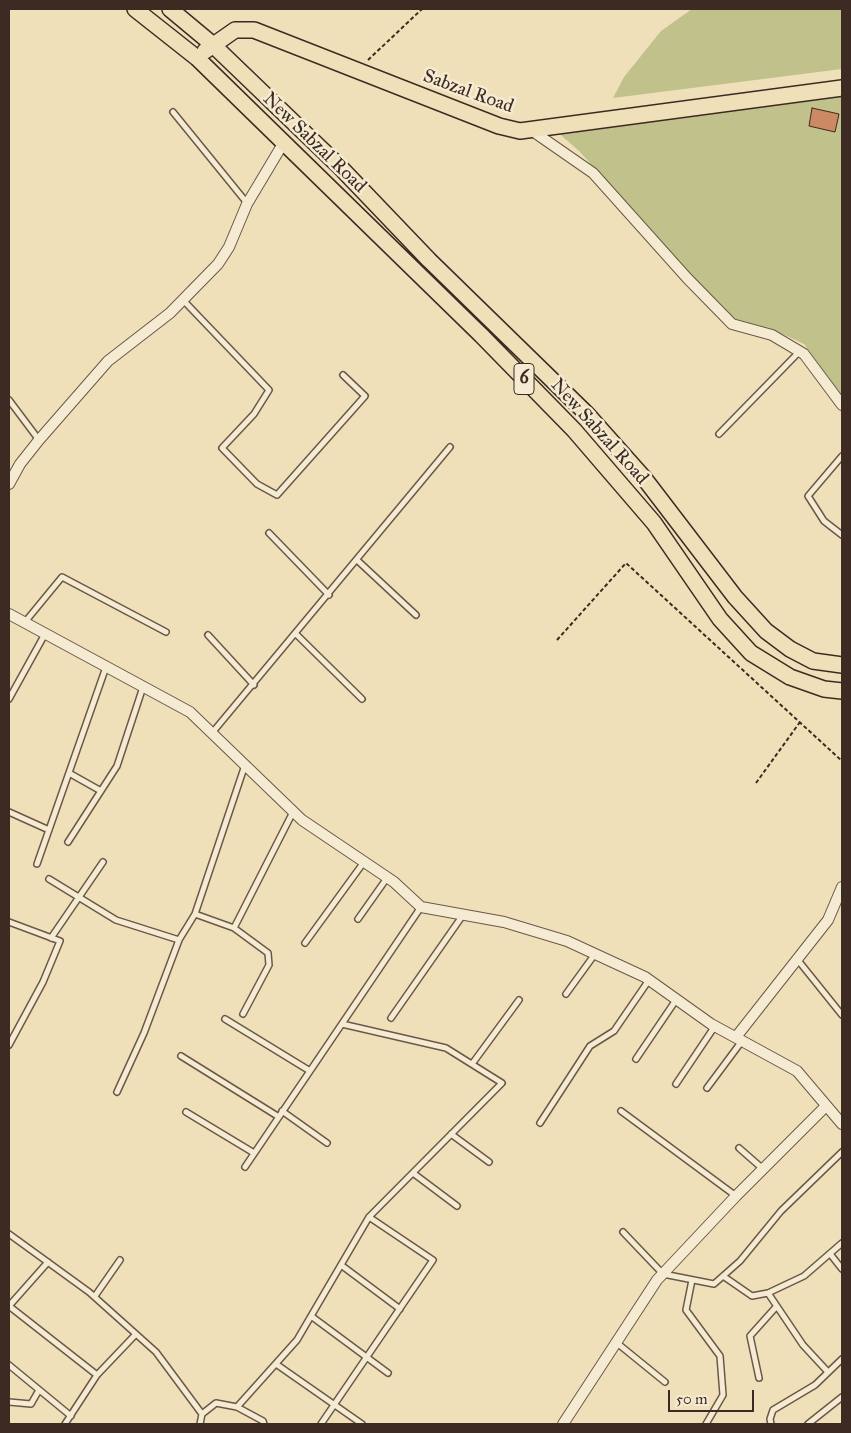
<!DOCTYPE html>
<html>
<head>
<meta charset="utf-8">
<style>
  body { margin:0 }
  #map { position:relative; width:851px; height:1433px; overflow:hidden; background:#f0e0b9; font-family:"IM FELL Great Primer",serif }
  canvas { display:block }
  .frame { position:absolute; inset:0; border:10px solid #3d2b23; pointer-events:none }
  .scale { position:absolute; left:668px; top:1390px; width:86px; height:22px; box-sizing:border-box; border:2px solid #3d2b23; border-top:0; padding-left:6px; font-size:15px; line-height:18px; white-space:nowrap; color:#3d2b23; -webkit-text-stroke:4px #f5ebd2; paint-order:stroke }
</style>
</head>
<body>
<div id="map">
<canvas width="851" height="1433"></canvas>
<div class="frame"></div>
<div class="scale">50 m</div>
</div>
<script>
const context = document.querySelector('canvas').getContext('2d');
context.lineJoin = 'round';
function paint(path, color) {
  context.fillStyle = color;
  context.fill(path, 'evenodd');
}
function poly(rows) {
  const path = new Path2D();
  for (const r of rows) {
    path.moveTo(r[0], r[1]);
    for (let i = 2; i < r.length; i += 2) path.lineTo(r[i], r[i + 1]);
  }
  return path;
}
function stroke(path, color, width, dash) {
  context.strokeStyle = color;
  context.lineWidth = width;
  context.lineCap = dash ? 'butt' : 'round';
  context.setLineDash(dash || []);
  context.stroke(path);
}
function write(font, color, halo, rows, align = 'center') {
  context.font = font + ' "IM FELL Great Primer",serif';
  context.lineWidth = 5;
  context.setLineDash([]);
  context.textBaseline = 'middle';
  context.strokeStyle = halo;
  context.fillStyle = color;
  for (const [text, x, y, turn = 0] of rows) {
    context.save();
    context.translate(x, y);
    context.rotate((+turn || 0) * Math.PI / 180);
    context.textAlign = isNaN(turn) ? turn : align;
    if (halo) context.strokeText(text, 0, 0);
    context.fillText(text, 0, 0);
    context.restore();
  }
}
paint(poly([
  [692,9,842,9,842,69,613,98,624,77,661,31],
  [842,86,842,396,804,344,772,329,729,317,579,151,554,129]
]), '#c0c18b');
const building = poly([
  [812,108,839,114,835,132,809,126,812,108]
]);
paint(building, '#cd8964');
stroke(building, '#3d2b23', 1);
const lane = poly([
  [173,112,247,203],
  [183,300,269,390,254,414,222,448,257,484,277,495,365,396,343,375],
  [9,400,39,440],
  [719,434,800,351],
  [842,456,808,496,824,521,842,535],
  [269,533,329,595],
  [357,560,416,615],
  [25,622,62,577,166,632],
  [296,634,362,699],
  [208,635,254,685],
  [9,699,45,634],
  [212,733,450,447],
  [69,773,101,791],
  [9,812,49,830],
  [68,842,117,766,143,687],
  [37,864,106,667],
  [49,879,116,920,179,940],
  [195,914,234,928,268,953,269,965,243,1014],
  [358,919,387,878],
  [9,922,60,941,43,982,9,1045],
  [234,928,293,812],
  [51,938,103,862],
  [305,943,364,862],
  [797,959,842,1015],
  [566,994,595,954],
  [391,1018,463,915],
  [225,1019,310,1071],
  [181,1056,279,1117],
  [636,1059,676,1000],
  [472,1064,519,1000],
  [676,1084,715,1026],
  [707,1088,742,1041],
  [117,1092,144,1033,179,940,195,914,245,765],
  [282,1111,327,1143],
  [621,1111,736,1196],
  [186,1112,254,1153],
  [540,1123,590,1046,614,1031,649,980],
  [451,1134,489,1162],
  [739,1148,763,1169],
  [245,1167,421,907],
  [413,1173,457,1206],
  [623,1232,663,1274,714,1284,740,1261,781,1211,842,1152],
  [9,1234,89,1292,156,1352,202,1414,200,1424],
  [831,1255,842,1269],
  [48,1262,9,1306,97,1375],
  [341,1265,400,1309],
  [723,1276,752,1296,768,1293,804,1276,842,1243],
  [692,1280,686,1310,720,1356,723,1395,706,1424],
  [768,1293,803,1345,828,1372],
  [95,1296,120,1260],
  [311,1316,388,1373],
  [617,1343,665,1382],
  [276,1364,362,1424],
  [9,1365,71,1416],
  [759,1378,750,1336,776,1307],
  [9,1402,31,1404,39,1390],
  [237,1407,263,1421,264,1424],
  [202,1414,216,1403,237,1407,297,1340,369,1217,502,1083,446,1048,342,1024],
  [65,1424,97,1375,136,1334],
  [321,1424,433,1260,369,1217],
  [771,1424,770,1419,773,1410,815,1385,842,1359],
  [808,1424,842,1397]
]);
const street = poly([
  [531,130,593,173,687,278,732,324,772,335,804,354,842,405],
  [9,484,20,464,39,440,108,361,170,313,218,264,229,247,247,204,284,142],
  [9,614,190,712,302,820,394,882,421,907,504,922,567,941,645,977,711,1024,797,1071,842,1124],
  [736,1037,828,920,842,887],
  [563,1424,657,1280,736,1196,826,1106]
]);
const primary = poly([
  [135,9,197,58,481,335,574,430,654,523,720,619,751,653,790,677,824,689,842,691],
  [170,9,212,44,340,167,429,260,587,414,644,478,735,597,766,631,790,649,813,661,842,665],
  [205,51,235,30,254,30,499,126,520,131,842,88]
]);
stroke(lane, '#6a5848', 8);
stroke(street, '#6a5848', 12);
stroke(primary, '#3d2b23', 18);
stroke(poly([
  [368,60,422,9],
  [557,640,626,563,842,761],
  [756,783,800,722]
]), '#3d2b23', 2, [4, 2.5]);
stroke(lane, '#f5ebd2', 5);
stroke(street, '#f5ebd2', 10);
stroke(primary, '#f0e0b9', 15);
for (const [x, y, w] of [
  [524,379,20]
]) {
  const box = new Path2D();
  box.roundRect(x - w / 2, y - 15.5, w, 31, 4);
  context.fillStyle = '#f5ebd2';
  context.fill(box);
  stroke(box, '#3d2b23', 1);
}
write('bold 18px', '#3d2b23', null, [
  ["6",524,379]
]);
write('19px', '#3d2b23', '#f5ebd2', [
  ["Sabzal Road",468,92,20],
  ["New Sabzal Road",314,143,44],
  ["New Sabzal Road",599,432,48]
]);
</script>
</body>
</html>
